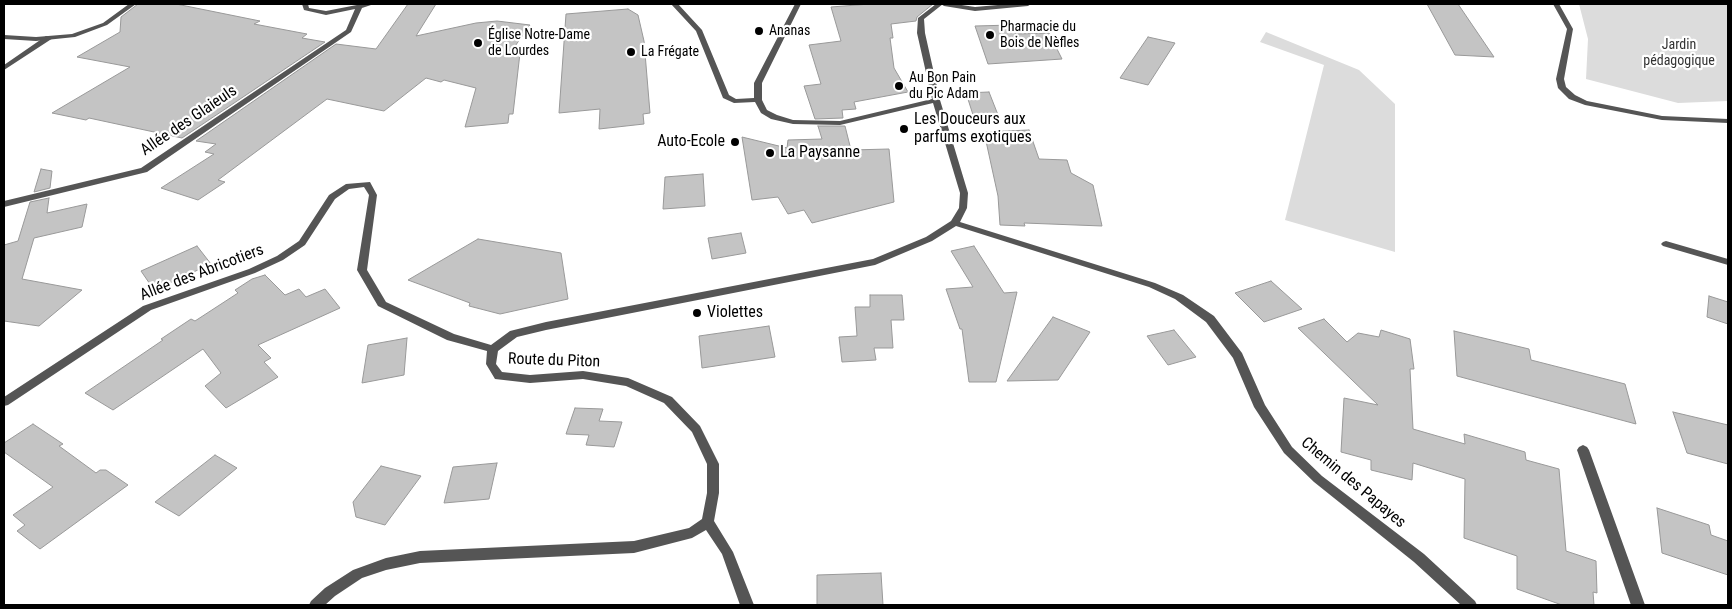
<!DOCTYPE html>
<html>
<head>
<meta charset="utf-8">
<style>
  body { margin:0 }
  #map { position:relative; width:1732px; height:609px; overflow:hidden; background:#fff; font-family:"Roboto Condensed",sans-serif }
  canvas { display:block }
  .frame { position:absolute; inset:0; border:5px solid #000; pointer-events:none }
</style>
</head>
<body>
<div id="map">
<canvas width="1732" height="609"></canvas>
<div class="frame"></div>
</div>
<script>
const context = document.querySelector('canvas').getContext('2d');
context.lineJoin = 'round';
function paint(path, color) {
  context.fillStyle = color;
  context.fill(path, 'evenodd');
}
function poly(rows) {
  const path = new Path2D();
  for (const r of rows) {
    path.moveTo(r[0], r[1]);
    for (let i = 2; i < r.length; i += 2) path.lineTo(r[i], r[i + 1]);
  }
  return path;
}
function stroke(path, color, width, dash) {
  context.strokeStyle = color;
  context.lineWidth = width;
  context.lineCap = dash ? 'butt' : 'round';
  context.setLineDash(dash || []);
  context.stroke(path);
}
function write(font, color, halo, rows, align = 'center') {
  context.font = font + ' "Roboto Condensed",sans-serif';
  context.lineWidth = 4.5;
  context.setLineDash([]);
  context.textBaseline = 'middle';
  context.strokeStyle = halo;
  context.fillStyle = color;
  for (const [text, x, y, turn = 0] of rows) {
    context.save();
    context.translate(x, y);
    context.rotate((+turn || 0) * Math.PI / 180);
    context.textAlign = isNaN(turn) ? turn : align;
    if (halo) context.strokeText(text, 0, 0);
    context.fillText(text, 0, 0);
    context.restore();
  }
}
paint(poly([
  [1579,4,1728,4,1728,101,1678,103,1586,79,1588,39],
  [1266,32,1359,70,1395,104,1395,252,1285,220,1324,65,1260,42]
]), '#dcdcdc');
const building = poly([
  [138,4,176,4,260,21,254,24,307,34,302,38,325,42,182,138,89,118,86,120,52,113,130,67,77,57,120,32,121,17,138,4],
  [408,4,436,4,416,36,476,23,497,21,530,25,513,49,520,53,513,114,509,114,508,123,465,127,476,88,444,80,441,82,426,78,384,111,327,99,218,180,225,182,198,200,161,188,214,154,205,152,216,144,196,141,336,44,376,49,408,4],
  [870,4,933,4,917,17,916,21,891,24,893,38,890,38,894,68,908,92,854,102,856,109,842,110,843,118,815,119,804,86,821,84,809,45,841,41,831,7,870,4],
  [1427,4,1458,4,1494,57,1455,55,1427,4],
  [628,9,638,15,644,41,650,113,643,114,644,124,599,129,600,109,559,113,566,14,628,9],
  [1012,25,1016,34,1049,33,1062,59,988,64,975,26,1012,25],
  [1148,37,1175,43,1148,85,1120,78,1148,37],
  [989,92,1000,120,975,121,966,93,989,92],
  [818,126,845,126,851,150,889,149,894,202,812,223,804,210,788,214,778,197,752,200,742,137,787,148,788,140,822,139,818,126],
  [1029,130,1039,159,1067,160,1071,173,1093,185,1102,226,1024,223,1025,226,1000,225,998,196,984,132,1029,130],
  [41,169,52,171,50,188,34,192,41,169],
  [703,174,705,206,663,209,665,177,703,174],
  [49,198,47,213,87,204,82,227,34,238,22,279,82,290,39,326,4,321,4,245,18,241,30,202,49,198],
  [741,233,746,253,712,259,708,238,741,233],
  [478,239,561,253,568,299,500,314,469,306,470,303,408,280,478,239],
  [197,246,211,264,154,290,141,271,197,246],
  [974,246,1004,293,1017,292,996,382,969,382,962,329,960,329,946,289,973,287,951,251,974,246],
  [265,275,285,295,299,289,306,297,325,289,340,308,258,345,271,358,264,362,278,377,226,408,205,386,221,373,203,349,113,410,85,393,163,340,161,339,191,319,195,321,238,293,235,290,252,279,265,275],
  [1271,281,1302,309,1264,322,1235,293,1271,281],
  [870,295,902,295,904,320,891,320,893,348,874,348,876,360,842,362,839,337,857,336,855,307,870,307,870,295],
  [1709,296,1728,302,1728,324,1707,317,1709,296],
  [1053,317,1090,332,1058,380,1007,381,1053,317],
  [1324,319,1347,342,1358,333,1379,337,1381,330,1410,339,1414,369,1410,369,1413,429,1465,444,1464,434,1525,452,1526,460,1559,469,1566,551,1596,561,1597,593,1593,592,1594,605,1562,605,1517,589,1517,556,1464,538,1465,479,1413,463,1412,480,1371,470,1371,460,1341,452,1344,398,1378,405,1298,328,1324,319],
  [769,326,775,357,702,368,699,336,769,326],
  [1174,330,1196,357,1168,365,1147,336,1174,330],
  [1454,331,1529,349,1531,360,1625,384,1636,424,1457,376,1454,331],
  [407,338,404,375,362,383,368,345,407,338],
  [575,408,603,409,599,421,622,422,614,447,586,445,589,435,566,434,575,408],
  [1673,412,1728,425,1728,464,1687,453,1673,412],
  [33,424,63,444,59,446,96,473,100,470,106,470,128,485,40,549,17,531,25,525,13,515,53,487,4,452,4,443,33,424],
  [215,455,237,468,179,516,155,502,215,455],
  [497,463,489,499,444,503,453,467,497,463],
  [381,466,421,476,385,525,356,517,353,502,381,466],
  [1657,508,1709,525,1711,535,1728,541,1728,575,1662,553,1657,508],
  [881,573,883,605,817,605,817,575,881,573]
]);
paint(building, '#c4c4c4');
stroke(building, '#999', 1);
paint(poly([
  [941,4,955,4,975,7,1009,4,1031,4,1028,6,975,11,944,6,941,4],
  [46,36,53,38,4,70,4,65,46,36],
  [1583,445,1587,447,1589,450,1645,605,1631,605,1577,450,1579,447,1583,445]
]), '#555');
paint(poly([
  [129,4,136,4,107,25,75,37,36,41,4,39,4,35,36,37,72,34,103,23,129,4],
  [302,4,308,4,309,8,326,11,362,4,374,4,362,8,351,32,147,172,4,207,4,201,141,168,346,30,355,9,326,15,304,10,302,4],
  [671,4,678,4,702,30,729,95,736,99,754,98,754,83,795,4,801,4,762,83,762,100,767,110,777,115,793,120,840,121,932,99,917,33,918,18,936,4,943,4,924,19,925,33,940,100,968,193,967,208,960,222,1155,283,1183,295,1214,316,1242,353,1265,405,1292,447,1322,476,1424,554,1475,601,1477,605,1461,605,1414,562,1314,482,1284,453,1254,407,1233,358,1206,322,1175,299,1149,287,956,226,932,241,875,265,546,330,517,337,498,351,496,364,502,372,530,375,583,371,628,378,672,397,700,426,719,464,719,493,714,521,733,552,754,605,740,605,722,554,706,530,692,538,634,553,420,563,386,570,362,578,335,596,325,605,309,605,311,601,325,588,353,570,386,558,420,551,634,541,689,528,702,519,707,493,707,464,692,432,664,403,626,386,583,379,530,383,495,379,486,364,487,351,447,340,378,306,357,270,369,195,364,187,349,189,335,199,305,245,283,260,255,273,151,310,8,405,4,406,4,397,143,306,249,269,277,256,299,241,329,195,346,184,370,182,377,195,367,270,386,302,454,334,491,345,510,331,546,322,873,259,926,237,951,221,959,208,960,193,933,103,840,125,793,124,771,119,761,113,755,102,734,103,723,98,696,31,671,4],
  [1553,4,1559,4,1573,29,1564,79,1566,87,1575,95,1587,101,1662,116,1728,119,1728,123,1662,120,1585,105,1569,99,1558,88,1556,79,1567,29,1553,4],
  [1666,241,1728,259,1728,265,1663,246,1661,244,1663,242,1666,241]
]), '#555');
for (const [x, y, r, color] of [
  [759,31,5,"#000"],
  [990,35,5,"#000"],
  [478,43,5,"#000"],
  [631,52,5,"#000"],
  [899,86,5,"#000"],
  [904,129,5,"#000"],
  [735,142,5,"#000"],
  [770,153,5,"#000"],
  [697,313,5,"#000"]
]) {
  const dot = new Path2D();
  dot.arc(x, y, r, 0, 2 * Math.PI);
  context.fillStyle = color;
  context.fill(dot);
  stroke(dot, '#fff', 2);
}
write('14px', '#000', '#fff', [
  ["Pharmacie du",1000,27],
  ["Bois de Nèfles",1000,43],
  ["Ananas",769,31],
  ["Église Notre-Dame",488,35],
  ["de Lourdes",488,51],
  ["La Frégate",641,52],
  ["Au Bon Pain",909,78],
  ["du Pic Adam",909,94]
], 'left');
write('14px', '#333', '#fff', [
  ["Jardin",1679,45],
  ["pédagogique",1679,61]
]);
write('16px', '#000', '#fff', [
  ["Les Douceurs aux",914,120],
  ["parfums exotiques",914,138],
  ["Auto-Ecole",725,142,"right"],
  ["La Paysanne",780,153],
  ["Violettes",707,313]
], 'left');
write('16px', '#000', '#fff', [
  ["Allée des Glaieuls",189,121,-34],
  ["Allée des Abricotiers",202,273,-21],
  ["Route du Piton",554,361,2],
  ["Chemin des Papayes",1353,483,40]
]);
</script>
</body>
</html>
